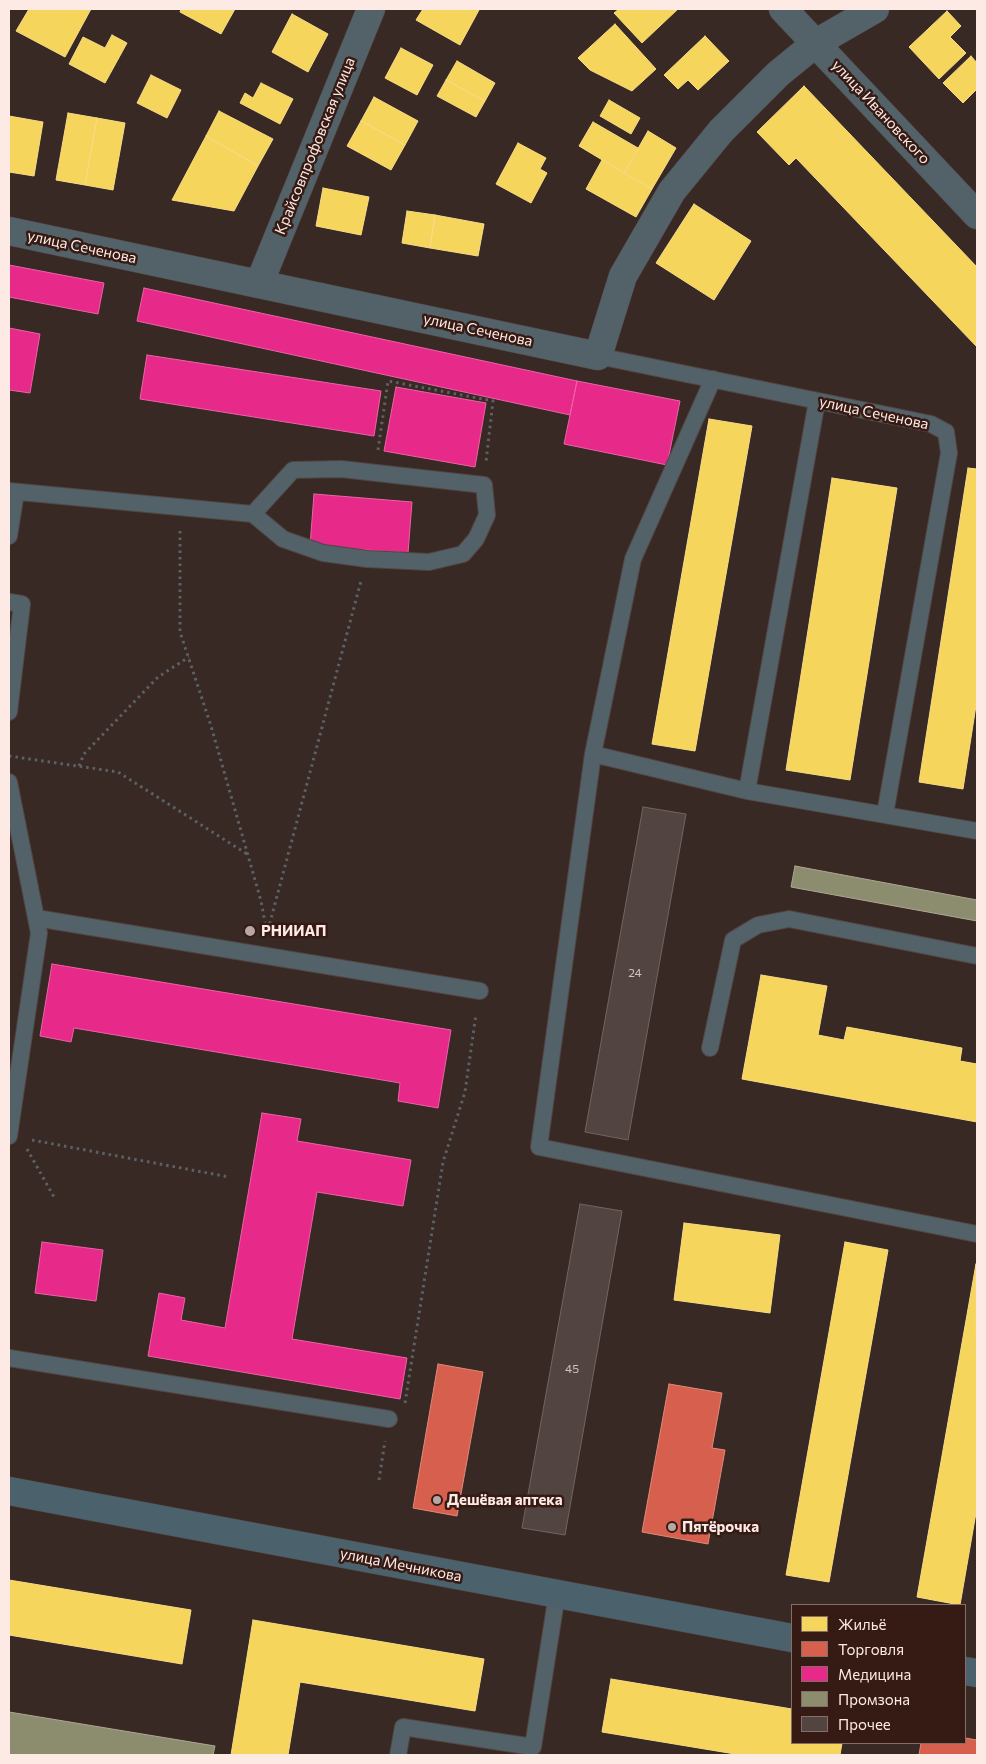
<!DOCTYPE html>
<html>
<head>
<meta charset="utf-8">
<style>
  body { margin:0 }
  #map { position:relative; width:986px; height:1764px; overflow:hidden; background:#382925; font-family:Commissioner,sans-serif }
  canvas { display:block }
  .frame { position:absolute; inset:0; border:10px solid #feeae5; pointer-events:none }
  .legend { position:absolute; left:791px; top:1604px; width:175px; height:140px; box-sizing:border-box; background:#361b14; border:1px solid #866e68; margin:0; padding:6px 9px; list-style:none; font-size:15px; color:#feeae5 }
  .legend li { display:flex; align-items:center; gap:10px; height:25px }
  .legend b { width:25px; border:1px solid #866e68 }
</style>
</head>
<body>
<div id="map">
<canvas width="986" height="1764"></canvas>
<div class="frame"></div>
<ul class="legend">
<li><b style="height:14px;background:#f6d55c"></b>Жильё</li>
<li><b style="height:14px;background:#d6604d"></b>Торговля</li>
<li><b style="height:14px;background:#e7298a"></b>Медицина</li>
<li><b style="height:14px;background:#8c8c6e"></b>Промзона</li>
<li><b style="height:14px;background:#514441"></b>Прочее</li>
</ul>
</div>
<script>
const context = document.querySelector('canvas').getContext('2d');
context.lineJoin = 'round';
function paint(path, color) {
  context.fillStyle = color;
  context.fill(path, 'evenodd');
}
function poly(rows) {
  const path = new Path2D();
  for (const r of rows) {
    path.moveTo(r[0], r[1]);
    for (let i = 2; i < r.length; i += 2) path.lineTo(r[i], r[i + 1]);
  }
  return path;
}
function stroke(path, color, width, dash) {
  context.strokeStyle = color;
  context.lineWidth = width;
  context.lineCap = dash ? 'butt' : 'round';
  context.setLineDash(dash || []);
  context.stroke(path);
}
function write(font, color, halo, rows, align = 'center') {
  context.font = font + ' Commissioner,sans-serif';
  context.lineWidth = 5;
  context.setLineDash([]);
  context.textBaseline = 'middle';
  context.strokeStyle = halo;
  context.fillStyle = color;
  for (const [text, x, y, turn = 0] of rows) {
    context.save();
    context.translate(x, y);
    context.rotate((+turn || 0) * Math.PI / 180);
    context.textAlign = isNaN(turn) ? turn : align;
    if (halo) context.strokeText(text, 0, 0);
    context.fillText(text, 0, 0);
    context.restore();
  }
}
const homes = poly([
  [29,9,91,9,65,57,16,31,29,9],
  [181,9,235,9,221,34,180,12,181,9],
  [423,9,477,9,479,10,460,45,416,20,423,9],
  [619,9,678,9,642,43,614,13,619,9],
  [947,11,961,26,950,37,966,53,939,79,909,47,947,11],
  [292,14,328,34,308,72,272,52,292,14],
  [615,24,656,69,632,91,590,70,578,58,615,24],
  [112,35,127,43,105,83,69,64,83,37,105,48,112,35],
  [705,36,729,61,698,90,688,80,678,89,664,75,705,36],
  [401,48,433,65,417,95,385,78,401,48],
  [971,56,977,63,977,89,963,103,943,83,971,56],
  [457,61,495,83,485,101,446,80,457,61],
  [151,75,181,90,167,118,137,103,151,75],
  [446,80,485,101,476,117,437,96,446,80],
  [261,83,293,99,280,124,240,103,245,93,253,98,261,83],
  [804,86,977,267,977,347,796,158,789,165,757,132,804,86],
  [374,97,418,121,405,145,361,121,374,97],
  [609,100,640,118,631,134,600,116,609,100],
  [219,111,273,139,258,166,206,136,219,111],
  [68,113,97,118,85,185,56,180,68,113],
  [9,116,43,122,34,176,9,172,9,116],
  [97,118,125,123,113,190,85,185,97,118],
  [361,121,405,145,391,170,347,146,361,121],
  [593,122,638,148,624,173,579,146,593,122],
  [648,131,676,148,652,189,624,173,648,131],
  [206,136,258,166,234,211,172,200,206,136],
  [518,143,546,158,540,169,547,173,531,203,496,184,518,143],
  [602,160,652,189,636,217,586,189,602,160],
  [323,188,369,197,361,235,316,226,323,188],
  [694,204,751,241,714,300,656,263,694,204],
  [407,211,435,215,430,248,402,243,407,211],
  [435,215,484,224,478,256,430,248,435,215],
  [709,419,752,426,695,751,652,744,709,419],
  [968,468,977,469,977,699,963,789,919,782,968,468],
  [832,478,897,488,850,780,786,770,832,478],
  [761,975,827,986,818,1035,844,1040,847,1027,962,1048,960,1061,977,1064,977,1122,742,1079,761,975],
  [684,1223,780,1235,770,1313,674,1300,684,1223],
  [845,1242,888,1250,829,1582,786,1575,845,1242],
  [976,1264,977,1507,960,1605,917,1597,976,1264],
  [9,1580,191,1610,182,1664,9,1635,9,1580],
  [253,1620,484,1659,475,1711,300,1682,288,1755,231,1755,253,1620],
  [611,1679,792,1709,792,1743,842,1743,840,1755,741,1755,602,1732,611,1679]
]);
paint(homes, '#f6d55c');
stroke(homes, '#f8db85', 1);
const shops = poly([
  [438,1364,483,1372,457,1516,413,1508,438,1364],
  [669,1384,722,1393,712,1448,725,1450,708,1544,642,1532,669,1384],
  [965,1738,977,1740,977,1755,919,1755,921,1743,965,1743,965,1738]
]);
paint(shops, '#d6604d');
stroke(shops, '#e2897b', 1);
const health = poly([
  [9,265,104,283,98,314,9,297,9,265],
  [144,288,577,381,570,415,137,321,144,288],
  [9,328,40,334,30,393,9,390,9,328],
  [147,355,381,391,374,436,140,399,147,355],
  [577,381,680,401,667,465,564,444,577,381],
  [396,387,486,403,475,467,384,451,396,387],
  [314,494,412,502,408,553,310,546,314,494],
  [52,964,451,1030,438,1108,398,1101,400,1083,74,1028,71,1042,40,1036,52,964],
  [262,1113,301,1119,297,1141,411,1160,403,1206,317,1192,292,1339,407,1358,400,1399,148,1356,159,1293,185,1298,181,1320,225,1328,262,1113],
  [42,1242,103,1250,96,1301,35,1293,42,1242]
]);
paint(health, '#e7298a');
stroke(health, '#ee63a5', 1);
const industry = poly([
  [795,866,977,900,977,921,791,887,795,866],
  [9,1712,215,1746,213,1755,9,1755,9,1712]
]);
paint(industry, '#8c8c6e');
stroke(industry, '#aea892', 1);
const building = poly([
  [643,807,686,814,628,1140,585,1132,643,807],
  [580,1204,622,1211,565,1535,522,1528,580,1204]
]);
paint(building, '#514441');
stroke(building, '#726561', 1);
const lane = poly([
  [598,356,931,424,946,432,949,453,885,814],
  [713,379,633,559,593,754,539,1147,977,1234],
  [9,491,253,514,283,539,323,553,367,559,429,562,463,554,476,539,487,515,484,485,341,469,293,470,253,514],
  [9,536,16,492],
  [9,602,22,604,9,712],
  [593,754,747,791,977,831],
  [9,782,39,933,9,1136],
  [747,791,817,401],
  [36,918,480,991],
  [710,1048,733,940,758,925,789,919,977,956],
  [9,1358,389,1419],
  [398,1755,403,1727,533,1747,557,1594]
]);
const street = poly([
  [783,9,977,215],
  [9,231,598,356,623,276,672,191,721,131,778,74,816,43,875,9],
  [259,284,371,9]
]);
const secondary = poly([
  [9,1491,792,1638],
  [965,1671,977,1673]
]);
stroke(lane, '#524542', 18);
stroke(street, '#524542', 29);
stroke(secondary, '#524542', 29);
stroke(poly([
  [378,450,388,381,493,401,486,462],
  [180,531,180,632,211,726,261,901,267,933],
  [9,756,118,772,247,854],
  [79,766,84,754,158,677,189,657],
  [268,930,361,581],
  [32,1140,229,1177],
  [27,1149,54,1197],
  [405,1403,443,1162,465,1092,476,1014],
  [379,1480,385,1441]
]), '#5b6165', 3, [2.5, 4]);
stroke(lane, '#536169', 16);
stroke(street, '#536169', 28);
stroke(secondary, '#4b626c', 28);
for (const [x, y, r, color] of [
  [250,931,6,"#b9a6a2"],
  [437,1500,5,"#b9a6a2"],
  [672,1527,5,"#b9a6a2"]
]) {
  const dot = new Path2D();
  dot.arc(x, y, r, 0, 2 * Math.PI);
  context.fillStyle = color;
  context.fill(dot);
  stroke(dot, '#361b14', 2);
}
write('12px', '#d3c0bc', null, [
  ["24",635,973],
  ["45",572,1369]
]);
write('15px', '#feeae5', '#361b14', [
  ["улица Ивановского",881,112,47],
  ["Крайсовпрофовская улица",315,146,-68],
  ["улица Сеченова",82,247,12],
  ["улица Сеченова",478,330,12],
  ["улица Сеченова",874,413,12],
  ["улица Мечникова",401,1565,11]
]);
write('bold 15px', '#feeae5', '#361b14', [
  ["РНИИАП",261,931],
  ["Дешёвая аптека",447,1500],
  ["Пятёрочка",682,1527]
], 'left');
</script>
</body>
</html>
